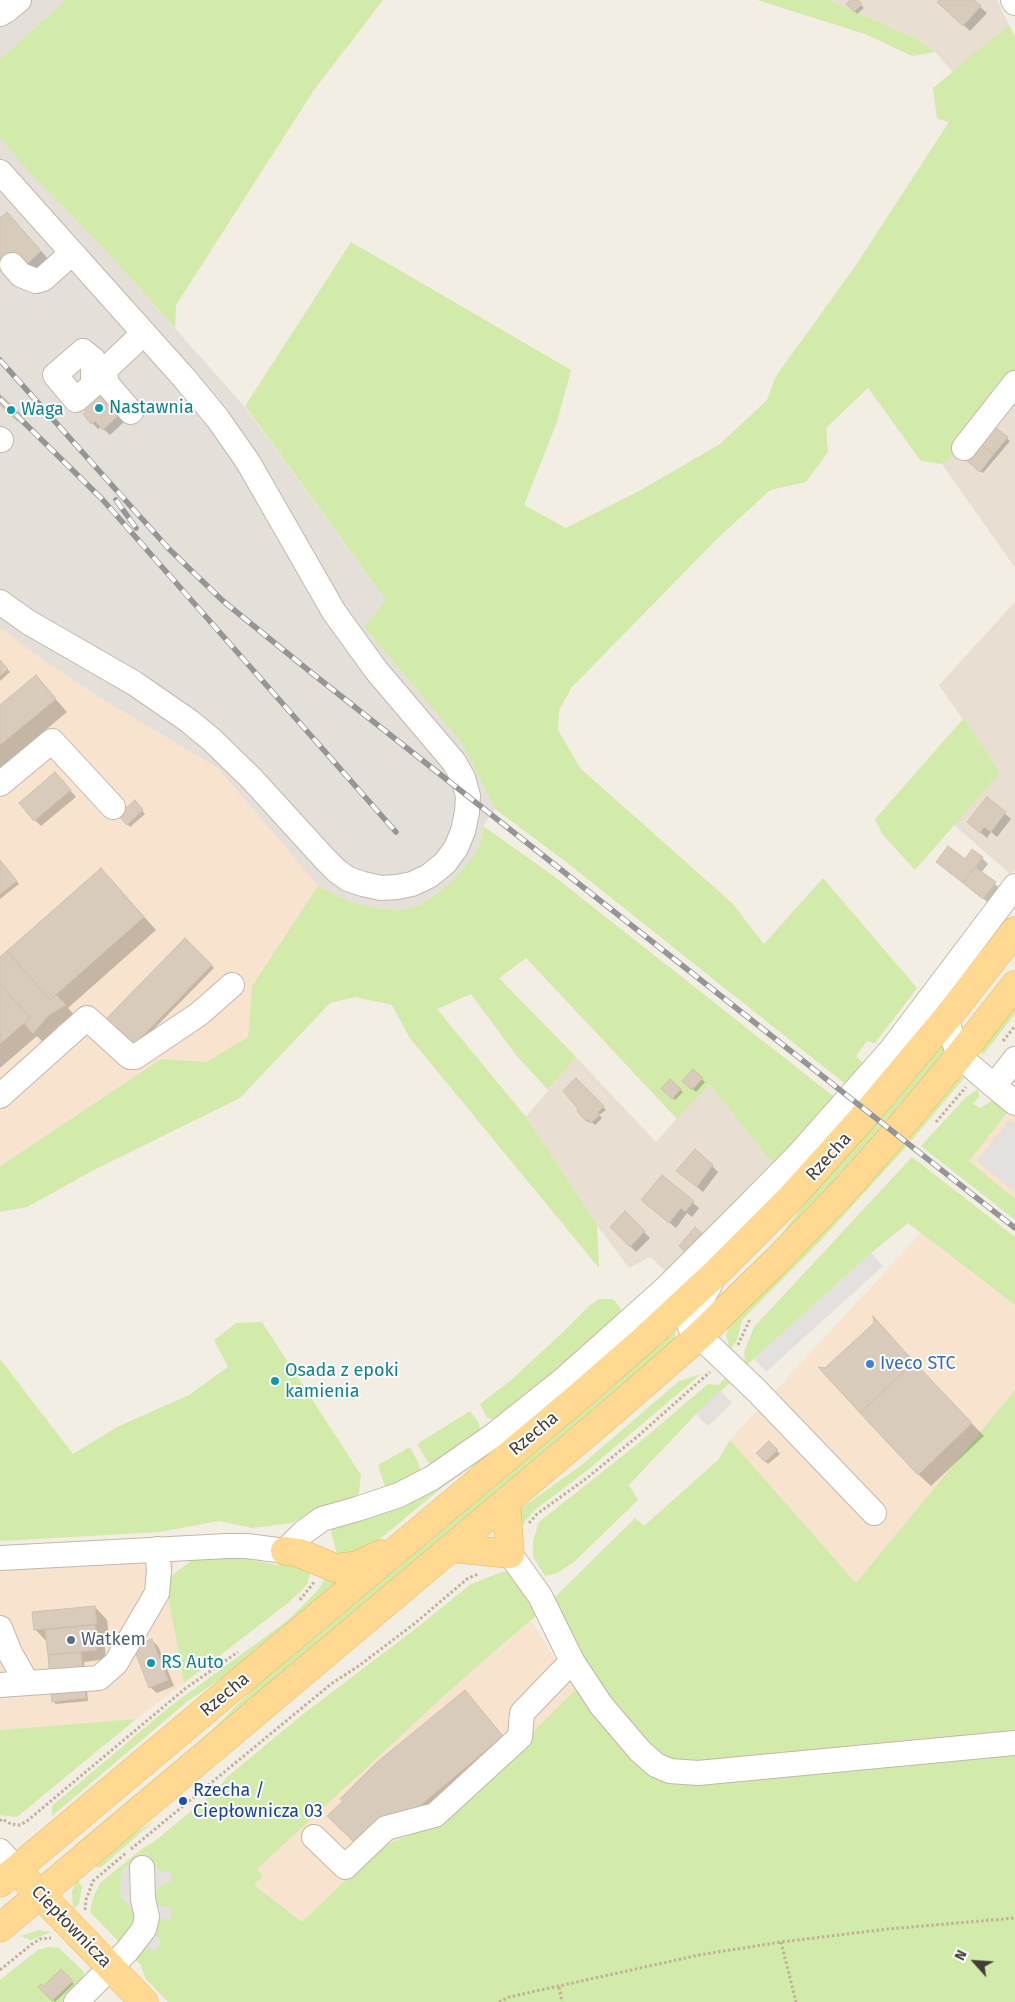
<!DOCTYPE html>
<html>
<head>
<meta charset="utf-8">
<style>
  body { margin:0 }
  #map { position:relative; width:1015px; height:2002px; overflow:hidden; background:#f3eee4; font-family:"Fira Sans",sans-serif }
  canvas { display:block }
  .north { position:absolute; left:950px; top:1937px; width:50px; height:50px; -webkit-text-stroke:4px #fff; paint-order:stroke; rotate:296deg; font-size:14px; font-weight:700; line-height:20px; text-align:center; color:#463d34 }
  .north::after { content:''; display:block; margin:auto; width:18px; height:22px; background:#463d34; clip-path:polygon(50% 0,100% 100%,50% 72%,0 100%) }
</style>
</head>
<body>
<div id="map">
<canvas width="1015" height="2002"></canvas>
<div class="north">N</div>
</div>
<script>
const context = document.querySelector('canvas').getContext('2d');
context.lineJoin = 'round';
function paint(path, color) {
  context.fillStyle = color;
  context.fill(path, 'evenodd');
}
function poly(rows) {
  const path = new Path2D();
  for (const r of rows) {
    path.moveTo(r[0], r[1]);
    for (let i = 2; i < r.length; i += 2) path.lineTo(r[i], r[i + 1]);
  }
  return path;
}
function stroke(path, color, width, dash) {
  context.strokeStyle = color;
  context.lineWidth = width;
  context.lineCap = dash ? 'butt' : 'round';
  context.setLineDash(dash || []);
  context.stroke(path);
}
function write(font, color, halo, rows, align = 'center') {
  context.font = font + ' "Fira Sans",sans-serif';
  context.lineWidth = 4;
  context.setLineDash([]);
  context.textBaseline = 'middle';
  context.strokeStyle = halo;
  context.fillStyle = color;
  for (const [text, x, y, turn = 0] of rows) {
    context.save();
    context.translate(x, y);
    context.rotate((+turn || 0) * Math.PI / 180);
    context.textAlign = isNaN(turn) ? turn : align;
    if (halo) context.strokeText(text, 0, 0);
    context.fillText(text, 0, 0);
    context.restore();
  }
}
paint(poly([
  [829,0,997,0,1009,25,953,72,935,52,917,39],
  [1015,375,1015,568,942,464,950,458],
  [1015,602,1015,869,1010,874,954,825,1000,773,939,685],
  [576,1057,656,1142,708,1083,774,1165,670,1275,650,1257,629,1268,590,1216,526,1117]
]), '#e8dfd2');
paint(poly([
  [0,628,46,662,107,702,218,768,318,886,252,986,248,1037,206,1062,161,1059,0,1166],
  [1015,1104,1015,1199,969,1161],
  [921,1233,1015,1305,1015,1390,856,1583,730,1440],
  [177,1556,167,1591,184,1683,136,1719,0,1730,0,1568],
  [531,1621,575,1690,443,1822,380,1847,302,1922,253,1884,263,1876,257,1869,457,1684]
]), '#f7e3ce');
paint(poly([
  [0,0,66,0,0,59],
  [0,138,28,171,107,252,244,406,386,600,364,627,461,742,495,809,483,826,481,842,471,859,452,882,422,904,402,910,375,908,351,902,318,886,218,768,107,702,46,662,0,628]
]), '#e5dfd9');
paint(poly([
  [66,0,383,0,314,90,176,305,175,328,107,252,28,171,0,138,0,59],
  [757,0,829,0,917,39,935,52,912,56,865,34],
  [1009,25,1015,37,1015,375,950,458,942,464,921,461,868,388,826,428,828,452,806,482,770,490,716,540,572,687,559,710,558,730,580,768,732,903,764,944,823,878,917,988,875,1043,867,1041,856,1056,865,1065,849,1087,566,862,495,809,461,742,364,627,386,600,245,406,351,242,571,370,557,422,524,505,566,528,641,490,720,444,767,400,776,376,854,268,949,122,937,119,933,88],
  [964,718,1000,773,915,870,883,835,875,819],
  [483,826,555,877,838,1100,774,1165,709,1084,677,1119,526,958,499,978,576,1057,548,1090,516,1055,471,994,437,1009,526,1117,597,1225,599,1268,409,1037,392,1005,355,997,330,1003,240,1098,94,1170,27,1207,0,1212,0,1166,161,1059,206,1062,248,1037,252,986,318,886,351,902,375,908,402,910,422,904,452,882,471,859,481,842],
  [1015,1002,1015,1014,982,1056,981,1046],
  [943,1043,944,1053,889,1126,878,1116],
  [957,1077,965,1077,911,1141,905,1136],
  [978,1089,979,1097,973,1104,981,1108,994,1099,1008,1112,969,1161,1015,1199,1015,1220,921,1146,966,1097],
  [874,1121,885,1129,737,1286,702,1313,780,1236,840,1158],
  [901,1143,906,1147,822,1239,742,1320,737,1340,730,1350,726,1335,729,1323],
  [912,1157,1015,1237,1015,1305,908,1223,871,1253,744,1368,741,1365,745,1359,744,1352,754,1327],
  [599,1299,613,1299,621,1309,618,1322,496,1420,487,1418,480,1404,510,1381,560,1335,589,1306],
  [262,1322,361,1475,359,1493,351,1500,315,1510,292,1523,252,1528,219,1521,160,1532,0,1541,0,1359,73,1454,117,1427,189,1395,228,1367,214,1340,236,1323],
  [676,1327,674,1346,74,1848,74,1846,210,1732,284,1658],
  [701,1374,589,1469,535,1510,525,1521,518,1536,517,1518,520,1509,579,1467,679,1381],
  [725,1378,731,1382,696,1414,629,1485,638,1500,574,1562,557,1573,545,1576,533,1557,533,1541,539,1522,635,1446,708,1384,719,1385],
  [1015,1390,1015,1732,696,1762,664,1761,602,1687,563,1627,551,1601,635,1518,644,1526,719,1459,730,1440,856,1583],
  [545,1402,501,1447,446,1484,369,1548,355,1553,337,1554,331,1532,333,1526],
  [470,1411,479,1423,480,1434,435,1464,428,1462,417,1444],
  [410,1447,419,1464,421,1473,396,1487,385,1487,378,1465],
  [196,1557,239,1557,276,1565,295,1563,312,1565,307,1585,288,1603,184,1683,167,1591,171,1576],
  [509,1568,525,1593,537,1615,457,1684,257,1869,263,1876,254,1885,302,1922,380,1847,443,1822,575,1690,659,1774,1015,1749,1015,2002,168,2002,146,1979,140,1964,132,1957,136,1949,161,1941,153,1934,154,1922,162,1919,154,1898,156,1890,164,1883,162,1872,150,1863,131,1863,121,1872,138,1916,122,1945,90,1912,93,1898,100,1883,143,1848,155,1841,218,1789,227,1777,302,1715,419,1626,471,1584,505,1571],
  [327,1575,338,1582,232,1671,188,1701,52,1816,52,1806,168,1708,287,1621,318,1590],
  [136,1719,17,1817,0,1815,0,1730],
  [154,1821,100,1868,92,1865,99,1857],
  [77,1878,82,1887,79,1904,73,1909,72,1892],
  [39,1930,51,1932,31,1940,20,1936],
  [49,1947,59,1948,84,1972,83,1978,73,1992,62,2002,0,2002,0,1980,38,1950]
]), '#d2eaaa');
paint(poly([
  [1010,1119,1015,1123,1015,1192,977,1161],
  [871,1253,883,1266,766,1372,754,1359],
  [720,1390,732,1403,708,1426,696,1414],
  [131,1863,150,1863,162,1872,171,1872,172,1883,164,1883,156,1890,154,1898,157,1905,171,1908,171,1919,162,1919,154,1922,153,1934,161,1941,156,1951,143,1947,138,1916,120,1896,121,1872]
]), '#e4e0dd');
paint(poly([
  [852,0,856,0,864,8,857,14,848,4],
  [940,0,972,0,987,13,970,31,945,8],
  [0,220,16,223,50,261,35,274,0,256],
  [98,391,125,421,110,435,101,427,98,429,85,415],
  [0,395,27,422,24,426,0,403],
  [991,425,1010,441,983,473,969,462],
  [0,661,10,672,0,681],
  [36,677,67,712,0,768,0,706],
  [61,780,76,797,41,826,35,820],
  [987,798,1011,819,997,837,991,832,987,838,975,828],
  [135,802,145,814,130,827,120,815],
  [982,858,988,864,981,873,1001,889,990,904,937,862],
  [0,861,19,884,0,899],
  [113,882,156,930,68,1008,74,1015,58,1026,43,1042,37,1036,0,1068,0,959],
  [185,940,214,968,136,1047,108,1019],
  [693,1071,705,1082,696,1092,684,1081],
  [576,1080,606,1110,599,1115,602,1118,595,1125,591,1121,589,1123,578,1111],
  [670,1081,683,1092,675,1100,663,1089],
  [712,1166,718,1172,703,1192,678,1171],
  [662,1177,699,1208,692,1217,687,1213,676,1228,649,1206],
  [625,1213,650,1238,636,1252,611,1227],
  [923,1373,984,1436,931,1486,918,1474],
  [769,1442,780,1454,768,1464,758,1453],
  [95,1607,107,1620,109,1637,104,1637,106,1659,84,1662,88,1701,56,1704,53,1701,47,1642,35,1629],
  [151,1640,158,1646,174,1686,157,1693,150,1687],
  [465,1692,515,1750,391,1831,329,1816],
  [61,1971,74,1984,55,2002,39,1987,44,1988]
]), '#0003');
const building = poly([
  [850,0,858,0,862,4,854,12,846,4,850,0],
  [939,0,974,0,981,6,963,26,937,2,939,0],
  [7,212,41,251,25,266,13,252,3,262,0,258,0,218,7,212],
  [99,389,120,414,103,430,95,421,91,424,83,414,86,411,81,405,99,389],
  [0,394,22,415,17,421,0,405,0,394],
  [991,424,1008,437,994,454,980,443,991,424],
  [980,443,994,454,980,472,965,459,980,443],
  [0,660,8,669,0,676,0,660],
  [36,675,56,699,0,745,0,705,36,675],
  [55,772,71,790,34,821,19,803,55,772],
  [987,797,1006,812,991,832,984,827,980,833,967,822,987,797],
  [135,800,143,810,127,825,118,815,135,800],
  [948,846,965,859,972,849,983,857,963,883,936,862,948,846],
  [0,860,17,881,0,894,0,860],
  [975,867,996,882,983,899,963,883,975,867],
  [101,868,144,917,50,1000,7,951,101,868],
  [185,938,212,965,133,1046,106,1019,185,938],
  [7,951,50,1000,56,994,66,1005,48,1016,33,1034,24,1023,30,1018,0,984,0,957,7,951],
  [0,984,30,1018,0,1044,0,984],
  [693,1069,703,1078,692,1090,682,1081,693,1069],
  [576,1078,604,1106,598,1112,600,1115,591,1123,587,1119,586,1121,577,1111,578,1109,563,1091,576,1078],
  [670,1079,681,1089,672,1099,661,1089,670,1079],
  [695,1149,713,1165,697,1187,676,1171,695,1149],
  [662,1175,694,1201,685,1212,681,1208,669,1223,641,1200,662,1175],
  [625,1211,645,1231,630,1247,610,1227,625,1211],
  [695,1227,706,1237,690,1256,679,1246,695,1227],
  [873,1316,914,1362,860,1413,818,1367,825,1368,874,1323,873,1316],
  [914,1362,972,1423,918,1475,860,1413,914,1362],
  [769,1441,778,1450,765,1462,756,1453,769,1441],
  [95,1606,97,1624,34,1630,32,1612,95,1606],
  [95,1625,97,1650,48,1655,45,1630,95,1625],
  [152,1639,168,1680,149,1688,133,1646,152,1639],
  [81,1652,86,1698,52,1702,48,1655,81,1652],
  [465,1690,503,1736,415,1810,378,1819,355,1843,327,1816,343,1801,340,1799,376,1763,465,1690],
  [61,1969,73,1981,52,2001,38,1987,41,1984,44,1986,61,1969]
]);
paint(building, '#d8cbbc');
stroke(building, '#d1c0ac', 1);
const minor = poly([
  [1013,0,1015,3],
  [0,14,7,10,19,0],
  [0,172,185,379,218,419,248,462,334,612,376,670,454,762,463,778,468,796,467,812,463,831,456,848,445,863,429,876,412,884,397,887,381,888,363,884,348,879,337,871,324,858,252,779,212,740,189,721,134,683,28,622,0,602],
  [12,265,21,275,36,281,43,279,72,253],
  [83,351,93,359,93,385,76,400,55,375,83,351],
  [131,412,107,384,105,374,108,367,144,333],
  [0,439,1,440],
  [964,448,1015,383],
  [0,784,52,741,113,807],
  [946,1019,959,1056,994,1086,1015,1059],
  [994,1086,1015,1103],
  [0,1096,87,1018,130,1057,135,1057,199,1014,232,985],
  [710,1285,691,1318,690,1327,757,1391,874,1513],
  [510,1554,540,1596,572,1661,601,1705,640,1751,656,1765,670,1771,698,1773,1015,1743],
  [0,1558,227,1546,247,1546,285,1551,304,1532,322,1519,357,1509,399,1495,432,1478,494,1435,563,1380,666,1288,748,1206,799,1154,891,1050,1015,886],
  [0,1628,10,1653,27,1683],
  [0,1685,99,1678,116,1663,157,1593,159,1570,157,1549],
  [314,1837,345,1867,386,1828,435,1815,520,1737,522,1713,572,1661],
  [0,1851,17,1870],
  [76,2002,127,1951,144,1929,147,1917,143,1899,142,1868]
]);
const major = poly([
  [451,1548,510,1554,506,1502],
  [285,1551,299,1553,335,1568,357,1565,381,1554],
  [28,1882,144,2002],
  [0,1883,581,1395,645,1339,717,1272,789,1200,868,1112,946,1019,1015,931],
  [0,1928,604,1419,699,1336,774,1263,843,1192,895,1133,959,1056,1015,985]
]);
stroke(minor, '#c2b8a9', 26);
stroke(major, '#eab65b', 29);
stroke(poly([
  [1003,1041,1015,1026],
  [936,1122,966,1087],
  [738,1345,750,1319],
  [529,1523,537,1514,587,1478,638,1436,710,1372],
  [300,1600,315,1581],
  [0,1821,2,1819,11,1824,20,1825,27,1821,186,1688,238,1652],
  [131,1849,331,1684,360,1665,414,1624,467,1579,478,1574],
  [85,1910,86,1900,93,1881,126,1853],
  [781,1942,796,2002],
  [0,1970,32,1944,40,1939,51,1938],
  [559,1987,562,2002],
  [499,2002,509,1997,699,1955,781,1942,888,1929,1015,1918]
]), '#c2b097', 3, [2.5, 2.5]);
stroke(minor, '#fff', 24);
stroke(major, '#ffd891', 28);
const rail = poly([
  [0,360,169,549,223,601,313,674,1015,1228],
  [0,399,102,499,396,832],
  [116,500,136,528]
]);
stroke(rail, '#959595', 5.5);
stroke(rail, '#fff', 4, [11]);
for (const [x, y, r, color] of [
  [99,408,5,"#0f9aa8"],
  [11,410,5,"#0f9aa8"],
  [870,1364,5,"#3f7fe0"],
  [275,1381,5,"#0f9aa8"],
  [71,1640,5,"#5c6f8a"],
  [151,1663,5,"#0f9aa8"],
  [183,1801,5,"#1a4fb4"]
]) {
  const dot = new Path2D();
  dot.arc(x, y, r, 0, 2 * Math.PI);
  context.fillStyle = color;
  context.fill(dot);
  stroke(dot, '#fff', 2);
}
write('18px', '#0d838f', '#fff', [
  ["Nastawnia",109,408],
  ["Waga",21,410],
  ["Osada z epoki",285,1371],
  ["kamienia",285,1392],
  ["RS Auto",161,1663]
], 'left');
write('18px', '#463d34', '#fff', [
  ["Rzecha",829,1157,-48],
  ["Rzecha",534,1434,-40],
  ["Rzecha",225,1695,-40],
  ["Ciepłownicza",71,1927,46]
]);
write('18px', '#366cbe', '#fff', [
  ["Iveco STC",880,1364]
], 'left');
write('18px', '#4e5e75', '#fff', [
  ["Watkem",81,1640]
], 'left');
write('18px', '#164399', '#fff', [
  ["Rzecha /",193,1791],
  ["Ciepłownicza 03",193,1812]
], 'left');
</script>
</body>
</html>
